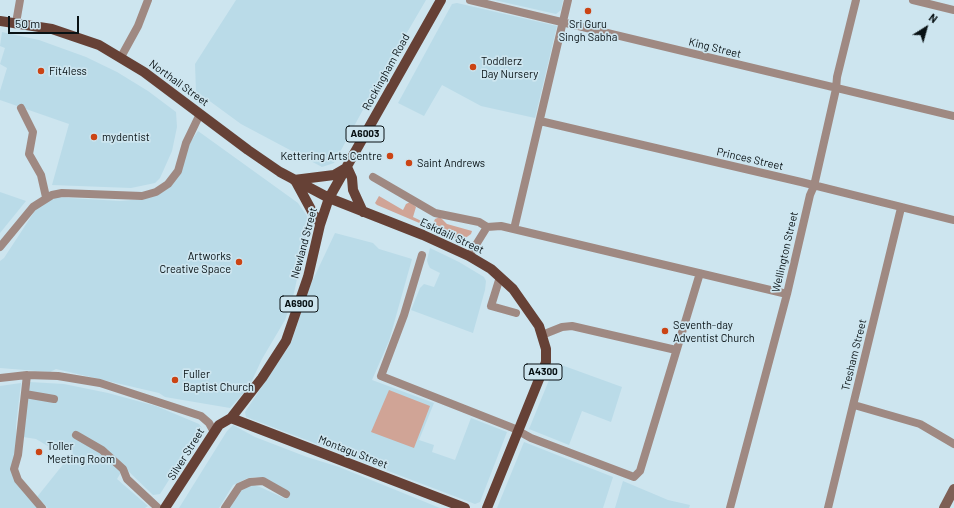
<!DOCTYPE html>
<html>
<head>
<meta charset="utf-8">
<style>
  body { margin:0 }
  #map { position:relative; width:954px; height:508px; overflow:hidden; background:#cde5ef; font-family:Barlow,sans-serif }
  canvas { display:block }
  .north { position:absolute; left:906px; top:8px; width:40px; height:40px; -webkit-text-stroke:3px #cde5ef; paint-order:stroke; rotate:37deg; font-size:11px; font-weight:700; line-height:16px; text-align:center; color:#081114 }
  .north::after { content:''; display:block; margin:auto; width:14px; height:18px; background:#081114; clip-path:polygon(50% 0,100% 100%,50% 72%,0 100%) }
  .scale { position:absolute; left:8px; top:16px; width:71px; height:18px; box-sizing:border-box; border:2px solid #081114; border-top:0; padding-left:5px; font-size:12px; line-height:14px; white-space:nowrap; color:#081114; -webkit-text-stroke:3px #cde5ef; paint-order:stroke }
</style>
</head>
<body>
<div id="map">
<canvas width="954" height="508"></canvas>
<div class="north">N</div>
<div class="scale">50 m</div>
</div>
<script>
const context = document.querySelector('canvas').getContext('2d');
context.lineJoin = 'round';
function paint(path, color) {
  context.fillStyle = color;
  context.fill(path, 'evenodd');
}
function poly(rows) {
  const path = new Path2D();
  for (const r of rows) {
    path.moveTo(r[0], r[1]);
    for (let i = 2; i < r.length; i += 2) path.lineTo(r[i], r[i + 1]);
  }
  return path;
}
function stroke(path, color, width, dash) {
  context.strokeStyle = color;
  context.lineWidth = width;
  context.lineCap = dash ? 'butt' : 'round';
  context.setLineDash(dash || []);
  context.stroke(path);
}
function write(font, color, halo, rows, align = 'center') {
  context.font = font + ' Barlow,sans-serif';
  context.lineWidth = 3.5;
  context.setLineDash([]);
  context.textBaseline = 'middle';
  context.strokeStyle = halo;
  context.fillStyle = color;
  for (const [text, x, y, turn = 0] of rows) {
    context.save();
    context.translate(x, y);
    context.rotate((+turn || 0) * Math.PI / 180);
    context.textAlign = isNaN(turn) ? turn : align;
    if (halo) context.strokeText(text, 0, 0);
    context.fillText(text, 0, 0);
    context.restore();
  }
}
paint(poly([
  [236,0,426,0,377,84,334,163,322,167,241,124,196,91,195,64],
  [494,0,563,0,561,10,556,14],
  [457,3,557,26,535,118,481,106,442,85,424,116,398,103,452,4],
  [2,32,39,40,86,57,117,72,148,91,176,112,177,127,172,151,160,178,155,183,131,188,52,185,69,124,0,100,0,91,7,68,0,64,5,48,0,46],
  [198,131,298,203,307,216,308,228,294,293,285,320,262,359,249,387,230,408,165,397,159,393,56,369,50,372,0,368,0,261,4,258,38,206,53,197,120,201,145,199,180,173,189,144],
  [0,192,26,201,0,233],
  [335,233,373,243,379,249,412,259,389,341,372,380,434,403,419,440,434,445,432,452,455,460,471,418,507,432,480,502,475,504,246,417,245,412,291,343,310,286],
  [430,248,459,262,484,277,486,281,485,290,473,333,411,310,420,288,424,284,434,287,440,273,430,268,428,264,427,260],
  [556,363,622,387,611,422,582,411,569,445,529,429],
  [29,382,64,384,108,393,156,406,199,424,202,428,160,494,153,495,124,467,117,479,148,506,145,508,48,508,37,497,73,452,56,442,51,448,36,439,23,437],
  [21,383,16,425,16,454,11,470,39,508,0,508,0,386],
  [233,425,255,437,307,457,339,467,440,508,228,508,238,492,253,485,260,487,286,499,288,493,261,478,255,477,248,478,233,485,219,508,179,508,227,431],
  [524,442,613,477,603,508,497,508],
  [623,481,668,500,690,505,689,508,615,508]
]), '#badbe8');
paint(poly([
  [379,196,403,210,406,204,410,202,416,207,413,217,432,226,435,219,440,217,447,224,472,231,471,234,464,239,457,239,377,205,375,203],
  [389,390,430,406,414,448,371,432]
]), '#d0a496');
stroke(poly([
  [470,0,954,116],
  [913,0,954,10],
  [16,23,20,0],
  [121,57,138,26,148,0],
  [21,108,33,132,29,154,41,175,46,197],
  [540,121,801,182,954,220],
  [373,177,435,213,479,222,487,227],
  [514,229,568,0],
  [0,247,33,207,52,195,62,193,142,196,156,192,168,184,178,171,186,143,200,114],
  [422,255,404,315,381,376,513,428,531,438,634,477,640,471,700,273],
  [469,256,487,227,501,226,787,294],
  [500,277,491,306,516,313],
  [542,335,562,327,572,326,676,350],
  [27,375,18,455,14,469,18,480,42,508],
  [0,378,27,375,58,376,100,383,201,416,209,423,214,432],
  [25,394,54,399],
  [854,405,920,424,954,444],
  [76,435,102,450,123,469,127,479,158,508],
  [225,508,239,487,250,482,263,481,286,494],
  [730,508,787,294,810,195,814,186,836,89,837,77,856,0],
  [828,508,901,208]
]), '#9f8982', 8);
stroke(poly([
  [944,508,954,489]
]), '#7e5f55', 10);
stroke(poly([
  [0,21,52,29,99,45,144,72,248,150,280,172,329,198,423,235,469,256,491,269,513,289,539,326,546,349,546,362,487,508],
  [347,167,352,178,353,190,363,212],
  [294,180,334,175,346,168],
  [295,180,314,215,320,223],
  [231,418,465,508],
  [165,508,219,425,231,418,262,378,286,341,308,277,320,225,329,198,441,0]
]), '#664136', 10);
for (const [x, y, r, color] of [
  [588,11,4,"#cb4414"],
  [473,67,4,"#cb4414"],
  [41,71,4,"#cb4414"],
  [94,137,4,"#cb4414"],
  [390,156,4,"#cb4414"],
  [409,163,4,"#cb4414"],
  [239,262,4,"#cb4414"],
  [665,331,4,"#cb4414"],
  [175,380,4,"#cb4414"],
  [39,452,4,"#cb4414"]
]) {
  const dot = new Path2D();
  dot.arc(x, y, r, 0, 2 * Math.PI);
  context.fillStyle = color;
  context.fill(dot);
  stroke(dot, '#cde5ef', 1.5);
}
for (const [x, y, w] of [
  [365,134,38],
  [299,304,38],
  [543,372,38]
]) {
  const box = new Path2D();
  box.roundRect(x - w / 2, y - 8, w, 16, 3);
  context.fillStyle = '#cde5ef';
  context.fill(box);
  stroke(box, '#081114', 1);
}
write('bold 10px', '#081114', null, [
  ["A6003",365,134],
  ["A6900",299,304],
  ["A4300",543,372]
]);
write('11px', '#081114', '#cde5ef', [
  ["Sri Guru",588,24,"center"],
  ["Singh Sabha",588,37,"center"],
  ["Toddlerz",481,61],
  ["Day Nursery",481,74],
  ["Fit4less",49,71],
  ["mydentist",102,137],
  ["Kettering Arts Centre",382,156,"right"],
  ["Saint Andrews",417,163],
  ["Artworks",231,256,"right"],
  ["Creative Space",231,269,"right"],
  ["Seventh-day",673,325],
  ["Adventist Church",673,338],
  ["Fuller",183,374],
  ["Baptist Church",183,387],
  ["Toller",47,446],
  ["Meeting Room",47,459]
], 'left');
write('11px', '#081114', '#cde5ef', [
  ["King Street",715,48,14],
  ["Rockingham Road",386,72,-61],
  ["Northall Street",179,83,36],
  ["Princes Street",750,159,13],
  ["Eskdaill Street",452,236,25],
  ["Newland Street",304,243,-75],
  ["Wellington Street",785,252,-77],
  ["Tresham Street",854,355,-76],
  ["Montagu Street",353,452,21],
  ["Silver Street",186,454,-58]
]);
</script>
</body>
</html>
